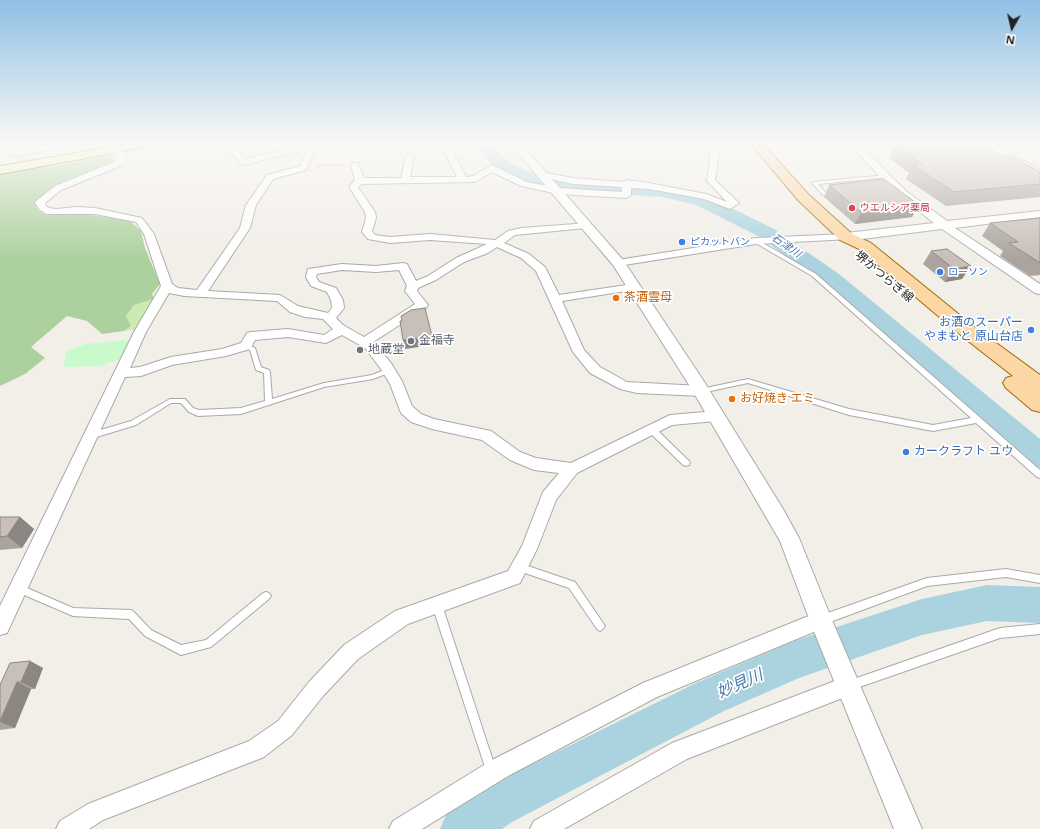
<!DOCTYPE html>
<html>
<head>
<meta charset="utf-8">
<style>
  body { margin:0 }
  #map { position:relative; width:1040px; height:829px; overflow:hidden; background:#f2efe9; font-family:"Open Sans",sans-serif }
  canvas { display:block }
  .north { position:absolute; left:992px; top:8px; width:40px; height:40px; -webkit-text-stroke:3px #fff; paint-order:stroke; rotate:188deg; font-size:11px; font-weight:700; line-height:16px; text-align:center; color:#222 }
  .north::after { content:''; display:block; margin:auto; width:14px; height:18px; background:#222; clip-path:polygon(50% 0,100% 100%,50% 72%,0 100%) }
</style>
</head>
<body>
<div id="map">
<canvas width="1040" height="829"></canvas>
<div class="north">N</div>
</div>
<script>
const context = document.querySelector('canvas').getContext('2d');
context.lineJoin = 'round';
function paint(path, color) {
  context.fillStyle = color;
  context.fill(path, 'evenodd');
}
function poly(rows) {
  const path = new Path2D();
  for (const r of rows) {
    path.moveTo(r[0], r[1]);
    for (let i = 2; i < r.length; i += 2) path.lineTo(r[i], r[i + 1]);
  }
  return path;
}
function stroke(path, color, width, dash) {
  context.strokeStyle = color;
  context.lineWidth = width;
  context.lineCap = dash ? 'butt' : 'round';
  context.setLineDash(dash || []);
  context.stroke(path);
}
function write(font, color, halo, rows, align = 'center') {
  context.font = font + ' "Open Sans","Noto Sans JP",sans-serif';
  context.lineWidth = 3.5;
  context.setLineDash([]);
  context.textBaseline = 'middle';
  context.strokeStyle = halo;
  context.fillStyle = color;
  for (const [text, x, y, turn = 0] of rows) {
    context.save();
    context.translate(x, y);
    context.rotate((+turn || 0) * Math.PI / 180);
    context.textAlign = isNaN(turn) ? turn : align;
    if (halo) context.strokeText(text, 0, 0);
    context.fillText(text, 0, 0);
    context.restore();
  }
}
paint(poly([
  [154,299,139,329,124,331,131,326,126,316,134,305]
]), '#cdebb0');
paint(poly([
  [112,155,114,162,108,167,40,199,36,207,41,212,80,213,130,221,141,231,145,248,160,284,152,294,154,299,134,305,126,316,131,326,124,331,102,334,87,321,67,316,31,347,45,358,25,374,0,386,0,173,54,166]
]), '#add19e');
paint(poly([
  [133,339,123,358,100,366,64,367,66,351,86,344]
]), '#c8facc');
paint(poly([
  [475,143,491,143,502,156,512,164,540,176,560,180,663,187,709,197,774,229,839,274,1040,439,1040,468,1029,464,823,284,760,237,696,205,663,197,560,190,529,184,500,172,490,164,475,143],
  [987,585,1040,587,1040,623,987,621,922,635,799,678,724,711,512,822,502,829,440,829,447,813,480,790,696,683,794,641,922,599,987,585]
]), '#aad3df');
const service = poly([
  [888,143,892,143,901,152,901,154,899,154,888,143],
  [886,175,888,175,888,177,818,184,826,193,836,192,836,194,834,194,823,195,812,183,814,182,886,175],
  [756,239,816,274,1040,470,1040,478,1037,477,976,423,933,431,849,415,748,383,701,393,699,393,698,391,701,389,748,379,849,409,933,425,971,418,812,276,754,242,753,241,756,239],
  [246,344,255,348,261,367,269,370,270,372,272,399,324,383,372,375,389,368,392,370,391,372,373,379,324,387,241,414,198,416,189,412,181,403,171,403,136,425,90,439,87,438,86,436,87,434,131,421,170,399,185,399,193,408,199,410,241,408,265,401,264,373,256,370,250,350,243,346,246,344],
  [651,426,654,427,689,461,690,463,689,465,686,466,683,465,648,431,647,429,648,427,651,426],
  [519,563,575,582,603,623,605,626,603,629,600,631,597,629,569,588,516,570,515,567,516,564,519,563],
  [1006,569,1040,575,1040,583,1006,577,927,586,822,625,819,623,817,620,819,617,822,615,927,578,1006,569],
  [18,584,73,608,131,610,134,612,151,630,181,645,206,640,263,593,266,592,269,593,271,596,269,599,211,647,181,655,145,636,129,619,73,616,15,591,14,588,15,585,18,584],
  [437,601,440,602,442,605,496,770,495,774,491,775,487,774,486,770,432,605,434,602,437,601],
  [1040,624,1040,634,1000,638,851,690,847,689,846,685,847,681,851,680,1000,628,1040,624]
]);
const minor = poly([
  [234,143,247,143,246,145,235,147,246,159,310,143,322,143,318,145,306,170,273,179,256,205,250,228,208,291,280,295,298,306,328,313,332,308,331,300,327,292,311,286,306,277,308,269,342,264,376,266,403,263,407,264,416,281,428,276,456,258,487,244,430,240,390,243,368,239,362,232,366,218,365,212,349,187,355,180,351,165,352,163,358,163,364,178,401,178,406,156,410,154,414,156,410,177,457,177,440,143,448,143,466,177,473,176,492,165,527,182,558,188,622,192,622,187,573,184,540,176,540,172,573,178,623,182,627,180,649,183,706,194,727,202,707,181,710,160,709,143,717,143,718,160,715,180,739,203,730,209,704,199,649,189,631,188,631,195,626,198,558,194,521,186,492,172,475,182,362,184,358,187,375,212,376,218,372,231,375,235,390,237,430,234,495,240,508,231,521,228,589,223,591,225,586,228,515,235,504,243,529,254,545,267,559,295,633,284,637,285,639,287,633,290,562,301,584,350,600,367,627,382,701,386,706,388,708,391,706,394,701,396,637,393,620,389,590,373,573,352,536,271,521,258,497,247,488,253,464,262,436,280,418,288,417,291,428,305,426,308,373,342,391,363,402,381,412,406,421,414,434,419,491,431,520,452,536,458,571,463,670,415,716,411,721,412,723,416,721,420,716,421,672,425,577,473,556,500,537,549,520,583,408,624,358,659,323,696,292,735,264,757,103,820,89,829,56,829,60,821,88,804,249,741,278,721,309,682,344,645,395,611,508,571,522,546,543,492,559,473,534,470,510,460,482,440,432,429,411,422,401,413,390,384,381,369,365,348,342,335,326,343,288,337,255,340,250,349,226,356,172,365,141,376,125,377,7,633,0,635,0,606,134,332,161,286,144,234,136,222,95,214,46,214,39,209,35,202,55,186,112,163,118,158,124,158,124,162,118,167,61,190,45,203,46,206,49,208,56,209,77,207,95,208,142,218,154,234,172,284,178,288,197,290,240,228,246,205,267,175,300,166,309,148,244,165,241,164,226,146,234,143],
  [342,270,376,272,399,270,407,286,405,291,415,304,364,337,343,325,336,318,344,308,343,300,336,288,319,282,316,277,317,274,342,270],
  [169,293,184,296,277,301,290,312,305,317,323,319,333,329,324,335,288,329,251,332,247,333,241,343,222,349,171,357,140,367,130,368,146,332,169,293],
  [846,234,850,235,851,237,850,239,756,244,618,266,613,263,618,260,756,238,846,234],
  [821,611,828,614,830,620,828,626,657,697,508,776,422,829,389,829,393,821,492,760,643,683,821,611],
  [848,676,855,679,858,686,855,693,687,759,564,829,530,829,534,821,672,743,848,676]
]);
const tertiary = poly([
  [4,143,16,143,19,150,58,143,75,143,70,146,19,156,9,154,4,143],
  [513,143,523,143,530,154,623,260,703,380,783,509,799,538,834,625,922,829,894,829,813,629,780,541,691,388,613,265,522,158,513,143],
  [848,143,858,143,906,191,947,221,1040,211,1040,217,955,228,1040,284,1040,294,1035,293,942,229,846,241,842,240,840,237,842,234,846,233,934,223,898,195,848,143],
  [980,143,991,143,1040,170,1040,177,980,143]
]);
const secondary = poly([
  [135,143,156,143,151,146,0,174,0,166,135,143]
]);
const primary = poly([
  [750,143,762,143,808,194,852,234,871,243,977,329,1040,375,1040,412,1032,410,1006,388,1003,383,1006,378,1013,376,963,337,859,249,840,240,798,200,750,143]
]);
stroke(service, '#a9a9a9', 2);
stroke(minor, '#a9a9a9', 2);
stroke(tertiary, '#a9a9a9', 2);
stroke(secondary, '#707d05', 2);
stroke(primary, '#a06b00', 2);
stroke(poly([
  [316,167,322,165,345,165]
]), '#fa8072', 1.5, [1.5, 1.5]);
paint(service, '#fff');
paint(minor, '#fff');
paint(tertiary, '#fff');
paint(secondary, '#f7fabf');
paint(primary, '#fcd6a4');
const minorBridge = poly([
  [116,143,121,160]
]);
stroke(minorBridge, '#a9a9a9', 10, []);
stroke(minorBridge, '#fff', 9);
paint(poly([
  [896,143,1003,156,1040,172,1040,197,946,206,906,179,909,173,890,159,891,157,890,156],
  [829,185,919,205,912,217,855,224,824,197],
  [1040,218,1040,275,1030,276,1000,256,1003,251,982,236,990,223],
  [947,249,962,279,945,282,923,264,931,251],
  [0,517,20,517,34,529,22,548,0,550],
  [30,661,43,668,35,689,31,689,15,728,0,730,0,685]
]), '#aba49e');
paint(poly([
  [919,205,912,217,855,224,861,212],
  [971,266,962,279,945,282,954,269],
  [432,336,433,345,405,349,403,340],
  [20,517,34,529,22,548,7,536],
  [30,661,43,668,35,689,21,682],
  [17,682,31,689,15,728,0,722]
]), '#8b8681');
const building = poly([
  [896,143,980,143,1003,156,1011,156,1040,172,1040,184,954,192,913,165,922,164,896,146,900,146,896,143],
  [884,179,919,205,861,212,829,185,884,179],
  [1040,218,1040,263,1009,243,1018,242,990,223,1040,218],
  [947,249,971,266,954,269,931,251,947,249],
  [425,308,432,336,403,340,400,321,402,321,401,316,411,310,425,308],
  [0,517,20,517,7,536,0,537,0,517],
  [30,661,21,682,17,682,0,721,0,685,10,663,30,661]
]);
paint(building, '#c7bfb8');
stroke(building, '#8b8681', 1);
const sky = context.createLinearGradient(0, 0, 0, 259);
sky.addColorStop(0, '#8fc0e4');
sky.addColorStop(0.55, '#f9f8f5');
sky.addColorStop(1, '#f9f8f500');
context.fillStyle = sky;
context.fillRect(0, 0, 1040, 259);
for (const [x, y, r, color] of [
  [852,208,4,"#e0444e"],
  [682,242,4,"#3f7fe0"],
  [940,272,4,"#3f7fe0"],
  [616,298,4,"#e8710a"],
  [1031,330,4,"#3f7fe0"],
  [411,341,4,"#6b7280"],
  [360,350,4,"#6b7280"],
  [732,399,4,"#e8710a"],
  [906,452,4,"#3f7fe0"]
]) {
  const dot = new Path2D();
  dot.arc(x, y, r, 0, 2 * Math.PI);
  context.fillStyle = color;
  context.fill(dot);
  stroke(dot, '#fff', 1.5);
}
write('10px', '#be3a42', '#fff', [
  ["ウエルシア薬局",860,208]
], 'left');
write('10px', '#366cbe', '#fff', [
  ["ピカットバン",690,242],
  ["ローソン",948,272]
], 'left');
write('italic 11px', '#4a7aab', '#fff', [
  ["石津川",786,246,35]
]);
write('12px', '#222', '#fff', [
  ["堺かつらぎ線",884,277,40]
]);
write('12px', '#c56008', '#fff', [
  ["茶酒雲母",624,298],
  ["お好焼き エミ",740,399]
], 'left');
write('12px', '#366cbe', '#fff', [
  ["お酒のスーパー",1023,323],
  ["やまもと 原山台店",1023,337],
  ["カークラフト ユウ",914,452,"left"]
], 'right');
write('12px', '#5b616d', '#fff', [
  ["金福寺",419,341],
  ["地蔵堂",368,350]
], 'left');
write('italic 16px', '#4a7aab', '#fff', [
  ["妙見川",740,684,-24]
]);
</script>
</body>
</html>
